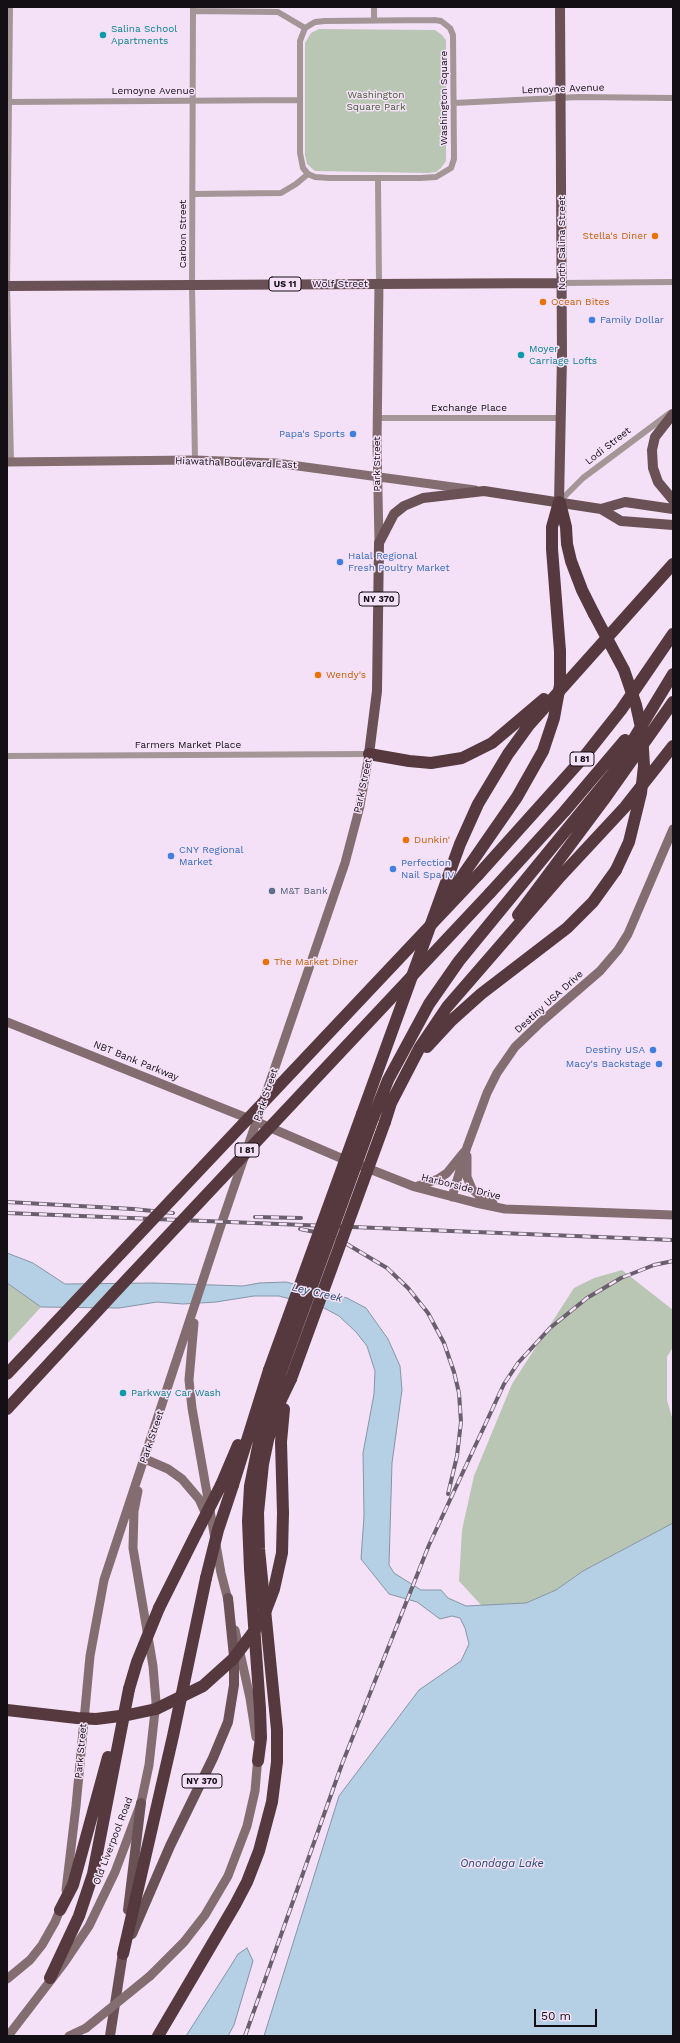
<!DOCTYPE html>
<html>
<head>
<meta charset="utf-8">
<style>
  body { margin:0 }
  #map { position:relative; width:680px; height:2043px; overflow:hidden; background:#f4e1f7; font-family:"Work Sans",sans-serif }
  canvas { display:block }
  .frame { position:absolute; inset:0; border:8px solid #140e15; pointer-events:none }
  .scale { position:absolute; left:534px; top:2009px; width:63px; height:18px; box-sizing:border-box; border:2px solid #140e15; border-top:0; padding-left:5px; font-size:12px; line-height:14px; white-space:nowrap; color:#140e15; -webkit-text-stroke:3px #f4e1f7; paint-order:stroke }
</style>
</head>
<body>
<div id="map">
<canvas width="680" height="2043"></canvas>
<div class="frame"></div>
<div class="scale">50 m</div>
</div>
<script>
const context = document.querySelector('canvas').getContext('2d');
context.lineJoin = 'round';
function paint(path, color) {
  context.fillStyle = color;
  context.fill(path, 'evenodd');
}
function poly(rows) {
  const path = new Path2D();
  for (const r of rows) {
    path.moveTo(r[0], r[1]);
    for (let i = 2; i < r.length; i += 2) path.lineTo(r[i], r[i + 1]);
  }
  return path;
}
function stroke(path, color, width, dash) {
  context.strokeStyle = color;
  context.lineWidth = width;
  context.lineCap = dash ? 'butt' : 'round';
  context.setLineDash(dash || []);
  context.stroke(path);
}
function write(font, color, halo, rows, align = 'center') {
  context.font = font + ' "Work Sans",sans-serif';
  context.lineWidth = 3;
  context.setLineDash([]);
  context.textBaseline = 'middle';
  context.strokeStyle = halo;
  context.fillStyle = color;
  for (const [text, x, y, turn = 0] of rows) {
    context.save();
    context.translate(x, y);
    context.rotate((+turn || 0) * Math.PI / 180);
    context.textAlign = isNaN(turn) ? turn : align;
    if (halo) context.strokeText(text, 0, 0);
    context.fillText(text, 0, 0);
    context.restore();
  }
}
paint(poly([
  [319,29,435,30,442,35,446,40,446,161,441,168,436,172,428,173,315,171,307,164,305,155,305,43,311,33],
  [622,1270,673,1310,673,1347,667,1357,667,1400,673,1421,673,1523,583,1571,556,1590,526,1603,482,1606,459,1581,462,1530,474,1476,512,1384,574,1288,594,1278],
  [7,1283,41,1307,7,1344]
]), '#b9c6b3');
const water = poly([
  [7,1253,33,1263,65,1284,153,1283,243,1286,259,1283,286,1282,347,1298,366,1308,388,1339,400,1366,402,1390,392,1463,389,1565,394,1573,421,1590,441,1590,448,1598,466,1606,526,1603,556,1590,583,1571,673,1523,673,2036,264,2036,339,1796,419,1690,461,1661,469,1644,465,1628,460,1618,452,1616,440,1619,417,1602,389,1594,361,1559,364,1516,363,1453,374,1394,375,1371,367,1346,356,1332,339,1316,324,1308,279,1296,254,1296,216,1302,183,1304,157,1302,119,1308,41,1307,7,1283,7,1253],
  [247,1948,253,1961,234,2025,228,2036,186,2036,230,1967,238,1954,247,1948]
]);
paint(water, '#b5cfe4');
stroke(water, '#8595a6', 1);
stroke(poly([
  [10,7,7,286,11,462],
  [193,7,192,285,195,460],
  [193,11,278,12,305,28],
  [374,20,374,7],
  [434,20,441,21,450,28,453,35,454,159,451,168,436,177,420,178,329,178,315,177,308,174,303,168,300,153,300,41,305,28,315,22,325,21,434,20],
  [7,102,299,100],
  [454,103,578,97,673,98],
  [378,178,379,283],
  [193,194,281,193,296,184,308,174],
  [562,283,673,282],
  [377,418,561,418],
  [559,502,583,478,670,413],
  [7,756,369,754]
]), '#a49597', 6);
stroke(poly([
  [7,462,195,460,276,463,475,490],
  [379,543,377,443,379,283],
  [7,1022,257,1122,350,1162],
  [467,1156,467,1177,472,1189,482,1198,493,1203],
  [362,1166,415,1187,476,1203,505,1209,673,1215],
  [415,1187,438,1179,447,1173,464,1152],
  [452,1197,467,1147,487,1093,497,1073,515,1047,541,1022,600,971,618,950,628,934,673,829],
  [194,1323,189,1380,192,1408,221,1573,229,1604],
  [145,1459,168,1469,182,1479,199,1499,208,1519],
  [235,1630,250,1698,256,1737],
  [66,1890,76,1806,90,1656,104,1580,223,1219,345,863,360,806,369,754],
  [150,1976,184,1942,205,1915,228,1876,247,1826,255,1791,258,1756],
  [7,1979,30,1960,42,1945,55,1922,62,1905],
  [8,2036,64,1963,89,1926,115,1872,141,1803,149,1765,156,1702,153,1666,133,1548,134,1511,138,1491],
  [69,2036,86,2028]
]), '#836d70', 9);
stroke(poly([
  [7,286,562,283],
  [673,414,655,437,652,450,653,468,658,482,673,500],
  [559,502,562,357,560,7],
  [601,509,625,502,673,509],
  [369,754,377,691,379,543,394,514,404,506,423,498,484,491,601,509,621,521,673,525],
  [128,1910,141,1803],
  [132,1934,170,1846,213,1758,228,1722,234,1685,234,1656,228,1598],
  [110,2036,124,1946]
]), '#6a5155', 10);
stroke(poly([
  [559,502,552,527,552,549,560,651],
  [560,503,566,527,567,544,571,561,582,590,594,614],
  [369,754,409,761,431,763,462,758,492,743,544,699],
  [478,875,583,758,621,710,673,634],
  [490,893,564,812,625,740],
  [518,915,603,801,673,702],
  [427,1047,452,1020,481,994,567,928,593,902,616,870],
  [362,1114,460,844,478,804,508,754,529,725,673,564],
  [373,1118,388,1080,429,1004,459,961,613,773,673,674],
  [385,1122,391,1103,420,1047,447,1007,558,879,625,807,673,746],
  [221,1485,238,1445],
  [233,1485,269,1370],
  [283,1513,281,1442,284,1409],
  [159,1608,197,1532],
  [258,1761,261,1738,260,1709,250,1569,248,1521,250,1486,261,1432,280,1374],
  [60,1910,73,1885,108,1757],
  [123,1954,173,1736,206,1578],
  [50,1978,79,1916,93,1874,129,1689],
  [158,2036,235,1905,247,1882,259,1851,272,1802,277,1762,277,1730,259,1549,258,1513,263,1464,268,1440,280,1402,291,1379]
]), '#56393e', 12);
const rail = poly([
  [7,1202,133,1209,173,1213],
  [7,1213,673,1240],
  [255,1217,301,1218],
  [300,1229,325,1234,340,1240,387,1268,408,1288,428,1313,444,1343,454,1372,459,1393,461,1422,457,1456,448,1494],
  [245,2036,342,1764,429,1545,504,1384,518,1363,550,1328,587,1298,621,1278,654,1265,673,1261]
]);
stroke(rail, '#6a5f6c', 4);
stroke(rail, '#f4e1f7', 2.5, [8]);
stroke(poly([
  [86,2028,150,1976]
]), '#836d70', 9);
stroke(poly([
  [594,614,624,670,636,705,642,732,644,766,641,793,629,842,616,870],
  [447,898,517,797,543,751,554,718,560,685,560,651],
  [269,1370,362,1114],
  [7,1374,478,875],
  [280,1374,373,1118],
  [291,1379,385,1122],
  [7,1409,116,1291,490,893],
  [197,1532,221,1485],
  [206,1578,218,1530,233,1485],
  [129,1689,137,1662,159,1608],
  [7,1710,77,1718,96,1719,128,1715,156,1709,203,1686,233,1659,255,1630,266,1610,274,1589,282,1553,283,1513]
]), '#56393e', 12);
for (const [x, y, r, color] of [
  [103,35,4,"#0f9aa8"],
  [655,236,4,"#e8710a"],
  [543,302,4,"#e8710a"],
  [592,320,4,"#3f7fe0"],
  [521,355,4,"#0f9aa8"],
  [353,434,4,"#3f7fe0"],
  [340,562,4,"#3f7fe0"],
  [318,675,4,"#e8710a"],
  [406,840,4,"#e8710a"],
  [171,856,4,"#3f7fe0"],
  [393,869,4,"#3f7fe0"],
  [272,891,4,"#5c6f8a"],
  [266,962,4,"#e8710a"],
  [653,1050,4,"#3f7fe0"],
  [659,1064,4,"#3f7fe0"],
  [123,1393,4,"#0f9aa8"]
]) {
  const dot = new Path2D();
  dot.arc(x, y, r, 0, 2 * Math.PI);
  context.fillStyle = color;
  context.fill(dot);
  stroke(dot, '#f4e1f7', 1.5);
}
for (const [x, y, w] of [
  [285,284,32],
  [379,599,40],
  [582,759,24],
  [247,1150,24],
  [202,1781,40]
]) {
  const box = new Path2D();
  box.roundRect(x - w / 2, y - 7, w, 14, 3);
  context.fillStyle = '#f4e1f7';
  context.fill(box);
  stroke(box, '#140e15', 1);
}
write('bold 9px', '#140e15', null, [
  ["US 11",285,284],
  ["NY 370",379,599],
  ["I 81",582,759],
  ["I 81",247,1150],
  ["NY 370",202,1781]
]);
write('10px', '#0d838f', '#f4e1f7', [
  ["Salina School",111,29],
  ["Apartments",111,41],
  ["Moyer",529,349],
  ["Carriage Lofts",529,361],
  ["Parkway Car Wash",131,1393]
], 'left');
write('10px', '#140e15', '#f4e1f7', [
  ["Lemoyne Avenue",563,89,-2],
  ["Lemoyne Avenue",153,91],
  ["Washington Square",444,98,-90],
  ["Carbon Street",183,234,-90],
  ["North Salina Street",562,243,-90],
  ["Wolf Street",340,284],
  ["Exchange Place",469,408],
  ["Lodi Street",608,446,-38],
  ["Hiawatha Boulevard East",236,463,2],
  ["Park Street",377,464,-90],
  ["Farmers Market Place",188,745],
  ["Park Street",363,786,-78],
  ["Destiny USA Drive",549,1002,-42],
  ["NBT Bank Parkway",136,1061,22],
  ["Park Street",266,1095,-71],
  ["Harborside Drive",461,1187,14],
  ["Park Street",152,1437,-71],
  ["Park Street",81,1751,-85],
  ["Old Liverpool Road",113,1841,-69]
]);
write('10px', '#455f36', '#f4e1f7', [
  ["Washington",376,95],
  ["Square Park",376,107]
]);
write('10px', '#c56008', '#f4e1f7', [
  ["Stella's Diner",647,236,"right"],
  ["Ocean Bites",551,302],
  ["Wendy's",326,675],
  ["Dunkin'",414,840],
  ["The Market Diner",274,962]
], 'left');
write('10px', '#366cbe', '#f4e1f7', [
  ["Family Dollar",600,320],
  ["Papa's Sports",345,434,"right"],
  ["Halal Regional",348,556],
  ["Fresh Poultry Market",348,568],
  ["CNY Regional",179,850],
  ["Market",179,862],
  ["Perfection",401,863],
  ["Nail Spa IV",401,875],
  ["Destiny USA",645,1050,"right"],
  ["Macy's Backstage",651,1064,"right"]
], 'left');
write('10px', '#4e5e75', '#f4e1f7', [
  ["M&T Bank",280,891]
], 'left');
write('italic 11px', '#1f4a69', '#f4e1f7', [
  ["Ley Creek",317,1293,13],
  ["Onondaga Lake",502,1864]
]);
</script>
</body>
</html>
